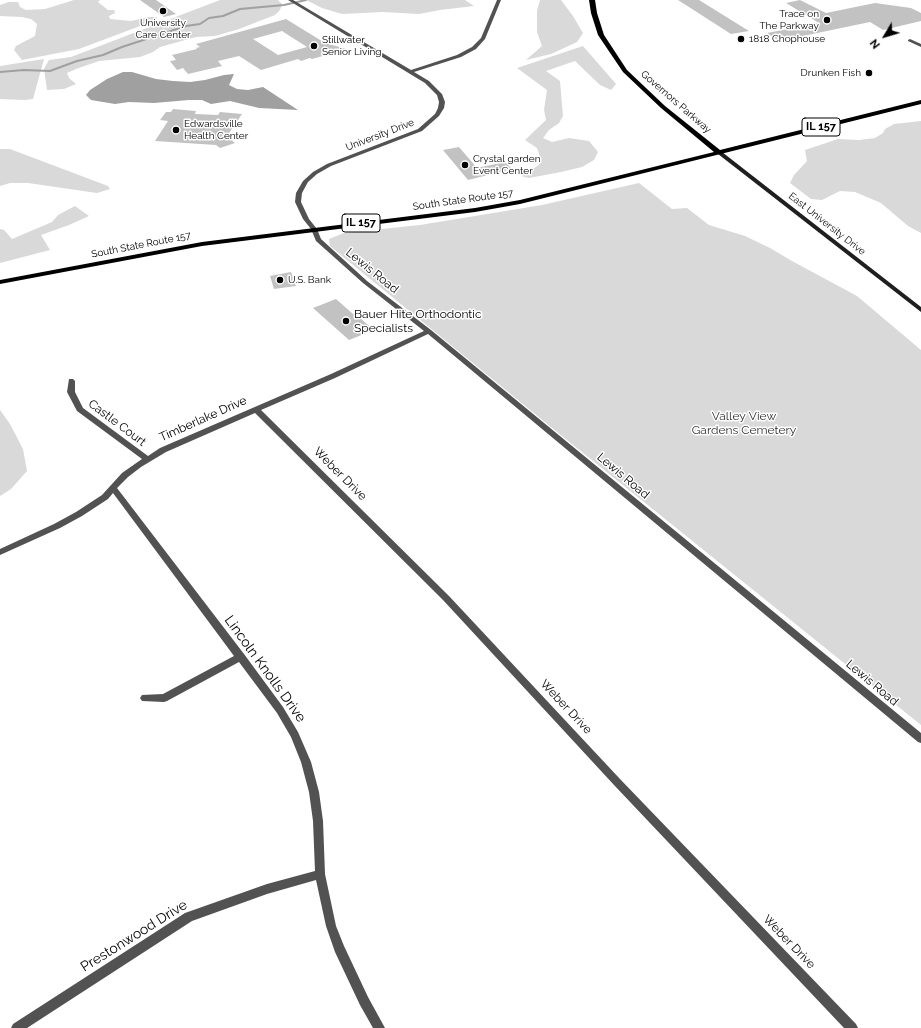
<!DOCTYPE html>
<html>
<head>
<meta charset="utf-8">
<style>
  body { margin:0 }
  #map { position:relative; width:921px; height:1028px; overflow:hidden; background:#fff; font-family:Raleway,sans-serif }
  canvas { display:block }
  .north { position:absolute; left:865px; top:16px; width:40px; height:40px; -webkit-text-stroke:3px #fff; paint-order:stroke; rotate:232deg; font-size:11px; font-weight:700; line-height:16px; text-align:center; color:#000 }
  .north::after { content:''; display:block; margin:auto; width:14px; height:18px; background:#000; clip-path:polygon(50% 0,100% 100%,50% 72%,0 100%) }
</style>
</head>
<body>
<div id="map">
<canvas width="921" height="1028"></canvas>
<div class="north">N</div>
</div>
<script>
const context = document.querySelector('canvas').getContext('2d');
context.lineJoin = 'round';
function paint(path, color) {
  context.fillStyle = color;
  context.fill(path, 'evenodd');
}
function poly(rows) {
  const path = new Path2D();
  for (const r of rows) {
    path.moveTo(r[0], r[1]);
    for (let i = 2; i < r.length; i += 2) path.lineTo(r[i], r[i + 1]);
  }
  return path;
}
function stroke(path, color, width, dash) {
  context.strokeStyle = color;
  context.lineWidth = width;
  context.lineCap = dash ? 'butt' : 'round';
  context.setLineDash(dash || []);
  context.stroke(path);
}
function write(font, color, halo, rows, align = 'center') {
  context.font = font + ' Raleway,sans-serif';
  context.lineWidth = 3;
  context.setLineDash([]);
  context.textBaseline = 'middle';
  context.strokeStyle = halo;
  context.fillStyle = color;
  for (const [text, x, y, turn = 0] of rows) {
    context.save();
    context.translate(x, y);
    context.rotate((+turn || 0) * Math.PI / 180);
    context.textAlign = isNaN(turn) ? turn : align;
    if (halo) context.strokeText(text, 0, 0);
    context.fillText(text, 0, 0);
    context.restore();
  }
}
paint(poly([
  [74,0,100,0,98,2,108,10,114,10,115,13,109,16,110,19,131,21,149,17,157,17,156,20,79,49,22,60,14,50,16,46,35,36,37,24,31,19,22,17,0,16,0,5,9,2,18,2,20,7,26,10,45,9],
  [220,0,278,0,282,4,280,10,275,15,239,29,215,36,196,37,160,47,153,52,140,57,99,61,76,69,67,73,69,78,76,84,64,89,47,90,44,69,49,60,71,57],
  [306,0,465,0,474,6,440,10,419,14,383,12,342,14,322,8],
  [540,0,561,0,573,16,583,33,577,42,551,54,526,60,542,46,537,32,537,11],
  [583,46,616,84,611,90,600,85,575,61,546,71,560,81,563,116,559,123,549,130,543,138,552,142,569,138,589,141,598,152,594,160,582,167,561,172,529,178,521,176,539,165,540,157,537,148,525,140,546,120,544,110,547,90,517,68],
  [44,59,33,99,25,100,0,99,0,66],
  [921,121,921,233,908,226,881,203,855,192,840,191,822,200,811,199,790,183,794,175,807,161,805,150,838,139,859,140,875,138,883,133,885,129,894,124],
  [0,149,10,149,108,186,110,189,97,193,28,183,10,183,0,186],
  [639,183,672,209,687,208,709,225,745,236,770,248,792,261,857,296,921,350,921,725,557,432,330,246,329,239,344,233,420,225,542,205],
  [75,206,89,216,69,225,41,235,50,250,0,263,0,229,4,230,12,239,52,222,58,215],
  [0,410,10,424,23,449,27,471,11,489,0,496]
]), '#d9d9d9');
paint(poly([
  [123,72,132,72,156,79,173,81,190,82,205,80,224,75,234,74,229,85,237,89,248,90,263,87,298,110,259,108,230,101,211,104,202,100,189,100,154,103,129,102,115,104,91,100,86,95,90,90,107,79]
]), '#a0a0a0');
stroke(poly([
  [0,72,24,70,50,71,77,61,103,55,122,47,186,26,200,24,209,18,223,16,240,9,284,5,306,0]
]), '#a0a0a0', 2);
paint(poly([
  [140,0,156,0,176,14,164,17],
  [678,0,699,0,749,31,731,34],
  [800,0,826,13,875,3,911,8,921,13,921,21,883,30,870,22,779,41,767,33,819,23,786,3],
  [286,19,325,43,347,49,312,59,310,58,301,61,298,59,261,70,239,56,218,61,222,66,188,74,183,68,177,70,170,61,176,60,172,55,197,49,196,48,200,47,196,44],
  [282,31,307,47,278,55,253,39],
  [173,109,196,111,195,114,218,115,220,112,242,114,227,136,235,143,220,148,216,145,155,141,168,121,160,120,166,112,171,112],
  [459,147,477,168,505,162,512,169,468,180,443,150],
  [291,272,296,286,274,289,270,276],
  [336,299,353,314,354,313,374,330,349,340,313,308]
]), '#c2c2c2');
paint(poly([
  [288,0,293,0,411,70,457,55,472,47,481,38,497,0,501,0,485,39,476,49,461,57,414,72,429,81,442,94,445,102,444,108,439,116,422,131,331,166,317,174,308,182,302,193,301,202,309,219,317,229,321,239,367,281,431,330,921,733,921,743,918,742,428,334,335,378,261,410,449,596,620,779,856,1024,858,1028,844,1028,614,785,443,600,255,413,166,452,141,467,128,477,117,488,244,654,283,707,298,732,311,762,319,792,323,821,325,874,336,926,344,946,368,997,385,1028,373,1028,360,1005,335,952,326,926,316,880,267,894,192,921,27,1028,11,1028,13,1024,185,913,267,884,315,871,313,821,309,792,301,762,291,737,277,713,239,662,167,701,164,702,142,701,140,698,142,695,163,694,234,656,113,493,108,499,82,516,60,528,0,555,0,549,54,524,76,512,102,495,122,473,142,459,77,411,67,392,69,379,73,379,75,381,75,392,83,408,148,456,160,448,331,374,424,331,363,283,316,241,311,229,303,219,295,202,296,193,303,181,313,172,327,164,418,129,435,114,438,108,439,102,437,95,425,83,288,0],
  [910,39,921,44,921,47,908,41,908,40,910,39]
]), '#525252');
paint(poly([
  [718,152,722,152,921,307,921,312,718,154,718,152]
]), '#1f1f1f');
paint(poly([
  [589,0,595,0,597,13,604,35,627,70,665,106,720,150,921,100,921,104,520,204,475,212,202,246,0,284,0,280,202,242,475,208,520,200,714,152,661,108,623,72,598,35,591,13,589,0]
]), '#000');
for (const [x, y, r, color] of [
  [163,11,4,"#000"],
  [827,20,4,"#000"],
  [741,39,4,"#000"],
  [314,46,4,"#000"],
  [869,73,4,"#000"],
  [176,130,4,"#000"],
  [465,165,4,"#000"],
  [280,280,4,"#000"],
  [346,321,4,"#000"]
]) {
  const dot = new Path2D();
  dot.arc(x, y, r, 0, 2 * Math.PI);
  context.fillStyle = color;
  context.fill(dot);
  stroke(dot, '#fff', 1.5);
}
write('10px', '#000', '#fff', [
  ["Trace on",819,14,"right"],
  ["The Parkway",819,26,"right"],
  ["University",163,23,"center"],
  ["Care Center",163,35,"center"],
  ["1818 Chophouse",749,39],
  ["Stillwater",322,40],
  ["Senior Living",322,52],
  ["Drunken Fish",861,73,"right"],
  ["Edwardsville",184,124],
  ["Health Center",184,136],
  ["Crystal garden",473,159],
  ["Event Center",473,171],
  ["U.S. Bank",288,280]
], 'left');
write('10px', '#000', '#fff', [
  ["Governors Parkway",676,102,41],
  ["University Drive",380,135,-21],
  ["South State Route 157",463,200,-8],
  ["East University Drive",827,224,38],
  ["South State Route 157",141,245,-11]
]);
for (const [x, y, w] of [
  [821,127,38],
  [361,223,38]
]) {
  const box = new Path2D();
  box.roundRect(x - w / 2, y - 9, w, 18, 3);
  context.fillStyle = '#fff';
  context.fill(box);
  stroke(box, '#000', 1);
}
write('bold 11px', '#000', null, [
  ["IL 157",821,127],
  ["IL 157",361,223]
]);
write('12px', '#000', '#fff', [
  ["Lewis Road",372,271,39],
  ["Timberlake Drive",203,419,-24],
  ["Castle Court",117,423,37],
  ["Weber Drive",340,474,45],
  ["Lewis Road",623,476,40],
  ["Lewis Road",872,683,40],
  ["Weber Drive",566,707,47],
  ["Weber Drive",789,942,46]
]);
write('12px', '#000', '#fff', [
  ["Bauer Hite Orthodontic",354,314],
  ["Specialists",354,328]
], 'left');
write('12px', '#303030', '#fff', [
  ["Valley View",744,416],
  ["Gardens Cemetery",744,430]
]);
write('14px', '#000', '#fff', [
  ["Lincoln Knolls Drive",265,669,54],
  ["Prestonwood Drive",134,936,-32]
]);
</script>
</body>
</html>
